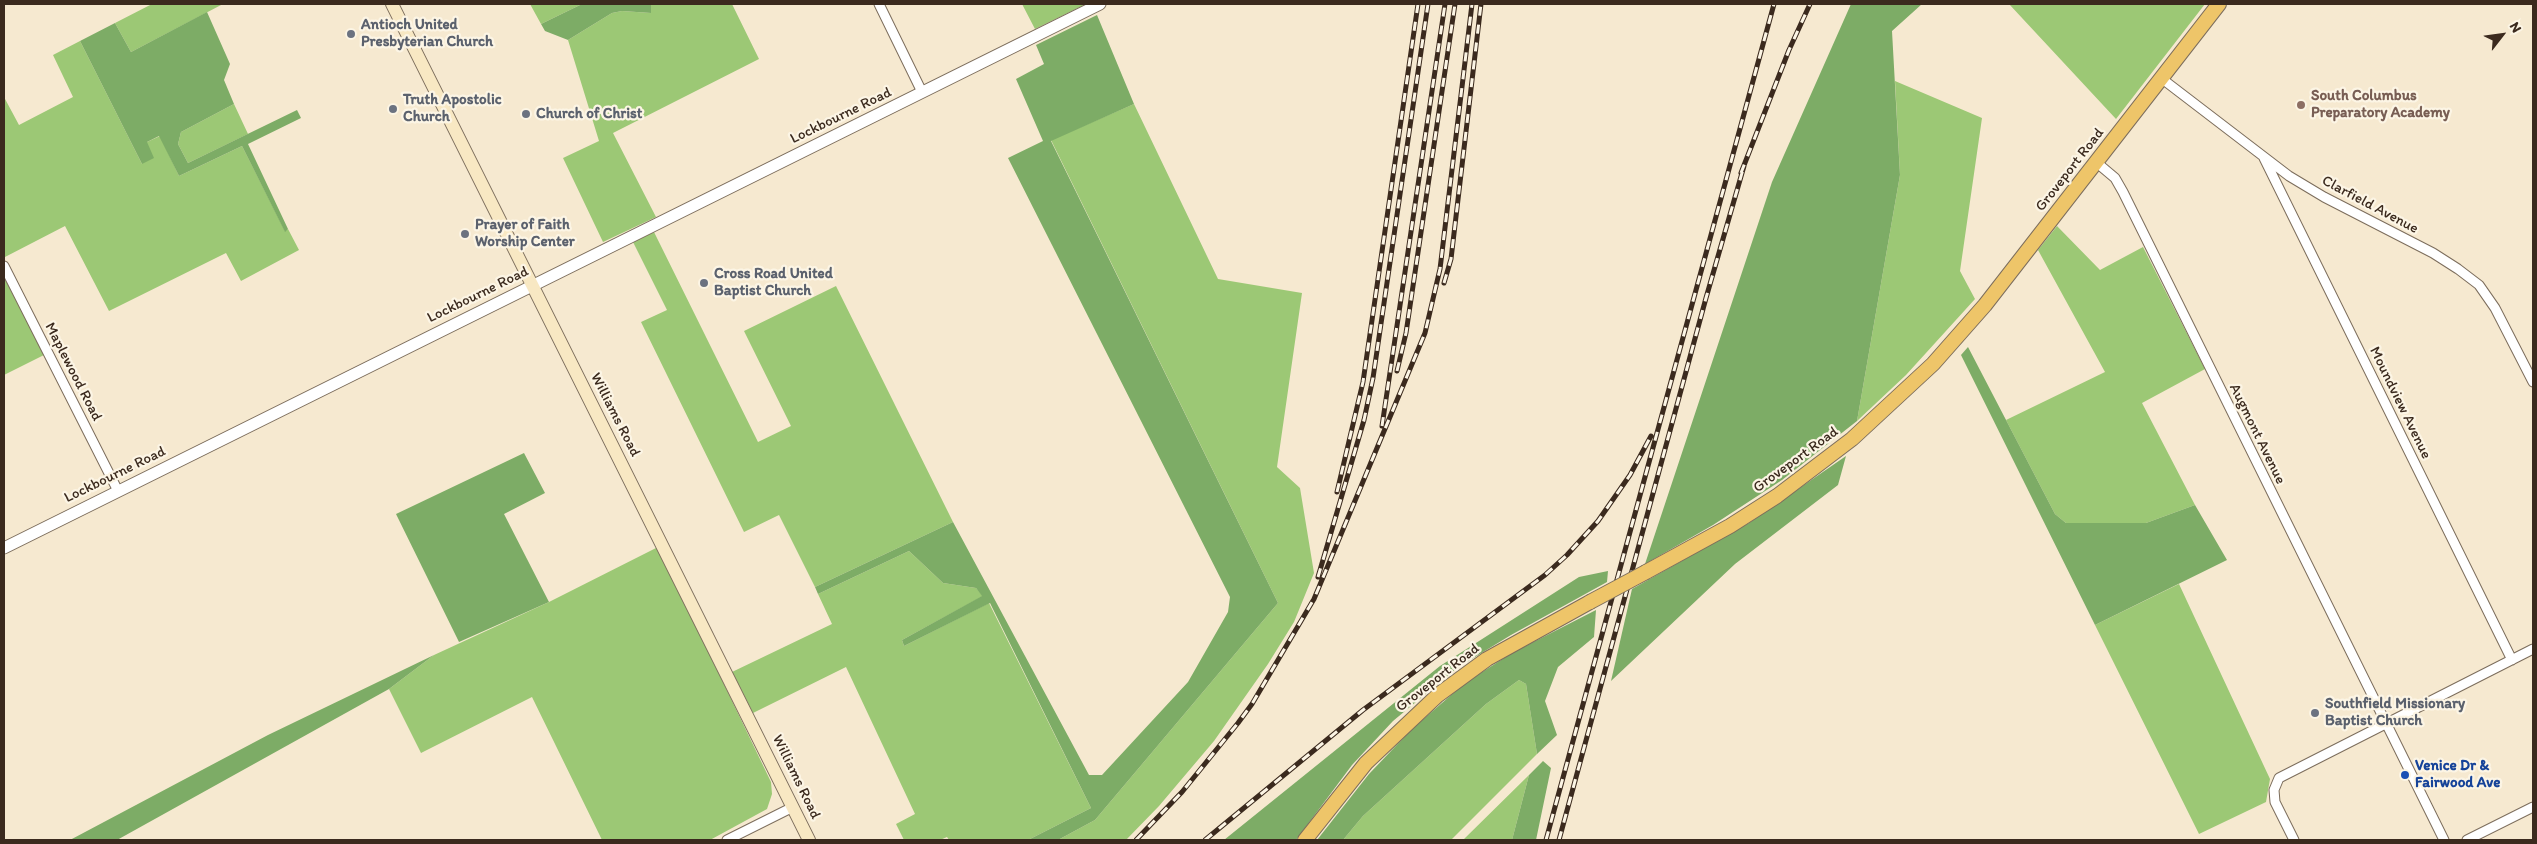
<!DOCTYPE html>
<html>
<head>
<meta charset="utf-8">
<style>
  body { margin:0 }
  #map { position:relative; width:2537px; height:844px; overflow:hidden; background:#f6e9d0; font-family:Itim,sans-serif }
  canvas { display:block }
  .frame { position:absolute; inset:0; border:5px solid #3b2a1e; pointer-events:none }
  .north { position:absolute; left:2477px; top:10px; width:50px; height:50px; -webkit-text-stroke:4px #fcf5e5; paint-order:stroke; rotate:60deg; font-size:14px; font-weight:700; line-height:20px; text-align:center; color:#3b2a1e }
  .north::after { content:''; display:block; margin:auto; width:18px; height:22px; background:#3b2a1e; clip-path:polygon(50% 0,100% 100%,50% 72%,0 100%) }
</style>
</head>
<body>
<div id="map">
<canvas width="2537" height="844"></canvas>
<div class="frame"></div>
<div class="north">N</div>
</div>
<script>
const context = document.querySelector('canvas').getContext('2d');
context.lineJoin = 'round';
function paint(path, color) {
  context.fillStyle = color;
  context.fill(path, 'evenodd');
}
function poly(rows) {
  const path = new Path2D();
  for (const r of rows) {
    path.moveTo(r[0], r[1]);
    for (let i = 2; i < r.length; i += 2) path.lineTo(r[i], r[i + 1]);
  }
  return path;
}
function stroke(path, color, width, dash) {
  context.strokeStyle = color;
  context.lineWidth = width;
  context.lineCap = dash ? 'butt' : 'round';
  context.setLineDash(dash || []);
  context.stroke(path);
}
function write(font, color, halo, rows, align = 'center') {
  context.font = font + ' Itim,sans-serif';
  context.lineWidth = 4.5;
  context.setLineDash([]);
  context.textBaseline = 'middle';
  context.strokeStyle = halo;
  context.fillStyle = color;
  for (const [text, x, y, turn = 0] of rows) {
    context.save();
    context.translate(x, y);
    context.rotate((+turn || 0) * Math.PI / 180);
    context.textAlign = isNaN(turn) ? turn : align;
    if (halo) context.strokeText(text, 0, 0);
    context.fillText(text, 0, 0);
    context.restore();
  }
}
paint(poly([
  [152,4,223,4,131,52,115,23],
  [530,4,582,4,541,24],
  [651,4,732,4,759,59,613,133,656,217,603,242,563,158,599,141,568,40,612,13,622,11,651,13],
  [1022,4,1086,4,1035,29],
  [2009,4,2205,4,2116,119],
  [80,41,142,164,147,142,160,136,179,176,242,146,285,231,288,229,299,250,241,281,226,253,109,311,65,226,5,257,4,97,19,125,73,97,53,55],
  [1895,81,1982,118,1960,271,1975,299,1906,375,1857,421,1900,175],
  [234,104,248,134,188,163,178,144,181,132],
  [1134,104,1218,279,1302,293,1277,467,1300,488,1314,573,1294,622,1268,664,1214,741,1159,806,1126,840,1058,840,1095,820,1278,603,1051,140],
  [2057,226,2100,270,2143,247,2205,369,2142,403,2195,505,2146,523,2066,523,2055,514,2006,420,2105,372,2038,250],
  [654,232,758,442,791,426,744,331,836,286,953,522,815,587,779,515,744,532,641,322,667,310,633,242],
  [4,277,44,355,4,375],
  [658,547,771,782,772,794,767,809,710,840,602,840,532,697,421,753,389,689,434,655,549,602],
  [909,551,943,583,976,588,983,596,902,640,904,646,989,603,1091,808,1028,840,949,840,947,837,940,840,904,840,896,824,915,814,846,667,753,713,732,672,832,624,818,594],
  [2179,584,2270,779,2266,802,2199,834,2095,625],
  [1519,680,1526,684,1537,754,1451,840,1343,840,1363,816,1486,704],
  [1529,775,1512,840,1463,840]
]), '#9cc875');
paint(poly([
  [582,4,651,4,651,13,622,11,612,13,568,40,545,31,541,24],
  [1851,4,1922,4,1892,31,1900,175,1857,421,1782,480,1713,525,1645,564,1772,182],
  [207,12,230,64,224,80,234,104,181,132,178,144,188,163,297,110,301,118,248,144,288,229,285,232,242,146,179,176,159,136,147,142,154,158,142,164,80,41,115,23,131,52],
  [1097,15,1134,104,1051,141,1278,603,1095,820,1058,840,1028,840,1091,808,990,603,904,646,902,640,982,596,976,588,943,583,909,551,818,594,815,587,953,522,1089,775,1102,775,1188,682,1228,612,1230,597,1008,158,1043,141,1016,79,1044,64,1036,45],
  [1968,347,2055,514,2066,523,2146,523,2195,505,2227,560,2095,625,1961,355],
  [524,453,545,493,504,514,549,602,459,642,396,514],
  [1846,456,1838,485,1735,564,1611,681,1632,589,1749,523],
  [1608,571,1607,582,1511,635,1457,668,1393,721,1352,765,1296,840,1224,840,1440,666,1579,577],
  [1596,610,1594,637,1558,667,1545,701,1557,735,1537,754,1526,684,1519,680,1486,704,1363,816,1343,840,1317,840,1369,774,1412,729,1465,683,1512,653],
  [434,655,389,689,117,840,70,840,268,735],
  [1543,761,1551,768,1536,840,1512,840,1529,775]
]), '#7dac66');
const minor = poly([
  [879,4,922,92],
  [2161,78,2289,176,2324,197,2433,253,2458,269,2479,285,2495,308,2533,382],
  [2264,158,2512,660],
  [2096,162,2115,178,2123,192,2444,840],
  [4,266,118,491],
  [727,840,793,807],
  [2294,840,2275,802,2274,790,2279,778,2533,649],
  [2467,840,2533,807]
]);
const tertiary = poly([
  [4,548,1100,4]
]);
const secondary = poly([
  [392,4,809,840]
]);
const primary = poly([
  [1646,572,1730,526,1777,496,1852,439,1933,364,1985,305,2219,4],
  [1305,840,1366,763,1438,695,1487,659,1590,602]
]);
stroke(minor, '#7c6d5c', 11);
stroke(tertiary, '#7c6d5c', 13);
stroke(secondary, '#7c6d5c', 14);
stroke(primary, '#7c6d5c', 16);
stroke(minor, '#fff', 9);
stroke(tertiary, '#fff', 11);
stroke(secondary, '#f8e8c3', 12);
stroke(primary, '#eec569', 14);
const rail = poly([
  [1741,173,1789,50,1810,4],
  [1444,283,1451,259,1481,4],
  [1397,371,1406,333,1455,4],
  [1382,426,1445,4],
  [1337,492,1363,382,1418,4],
  [1318,577,1364,420,1373,378,1428,4],
  [1136,840,1182,792,1238,723,1252,704,1314,599,1425,333,1440,269,1472,4],
  [1205,840,1363,710,1545,575,1567,555,1598,521,1630,475,1651,436],
  [1546,840,1774,4],
  [1559,840,1706,298,1744,166]
]);
stroke(rail, '#3b2a1e', 5);
stroke(rail, '#fcf5e5', 3, [9]);
const primaryBridge = poly([
  [1590,602,1646,572]
]);
stroke(primaryBridge, '#7c6d5c', 16, []);
stroke(primaryBridge, '#eec569', 14);
for (const [x, y, r, color] of [
  [351,34,5,"#6b7280"],
  [2301,105,5,"#8d6e63"],
  [393,109,5,"#6b7280"],
  [526,114,5,"#6b7280"],
  [465,234,5,"#6b7280"],
  [704,283,5,"#6b7280"],
  [2315,713,5,"#6b7280"],
  [2405,775,5,"#1a4fb4"]
]) {
  const dot = new Path2D();
  dot.arc(x, y, r, 0, 2 * Math.PI);
  context.fillStyle = color;
  context.fill(dot);
  stroke(dot, '#fcf5e5', 2);
}
write('bold 15px', '#5b616d', '#fcf5e5', [
  ["Antioch United",361,25],
  ["Presbyterian Church",361,42],
  ["Truth Apostolic",403,100],
  ["Church",403,117],
  ["Church of Christ",536,114],
  ["Prayer of Faith",475,225],
  ["Worship Center",475,242],
  ["Cross Road United",714,274],
  ["Baptist Church",714,291],
  ["Southfield Missionary",2325,704],
  ["Baptist Church",2325,721]
], 'left');
write('bold 15px', '#785e54', '#fcf5e5', [
  ["South Columbus",2311,96],
  ["Preparatory Academy",2311,113]
], 'left');
write('15px', '#3b2a1e', '#fcf5e5', [
  ["Lockbourne Road",841,116,-26],
  ["Groveport Road",2070,170,-52],
  ["Clarfield Avenue",2370,205,28],
  ["Lockbourne Road",478,295,-26],
  ["Maplewood Road",73,372,63],
  ["Moundview Avenue",2400,403,64],
  ["Williams Road",615,415,63],
  ["Augmont Avenue",2257,434,64],
  ["Groveport Road",1796,460,-36],
  ["Lockbourne Road",115,475,-26],
  ["Groveport Road",1438,678,-38],
  ["Williams Road",796,777,64]
]);
write('bold 15px', '#164399', '#fcf5e5', [
  ["Venice Dr &",2415,766],
  ["Fairwood Ave",2415,783]
], 'left');
</script>
</body>
</html>
